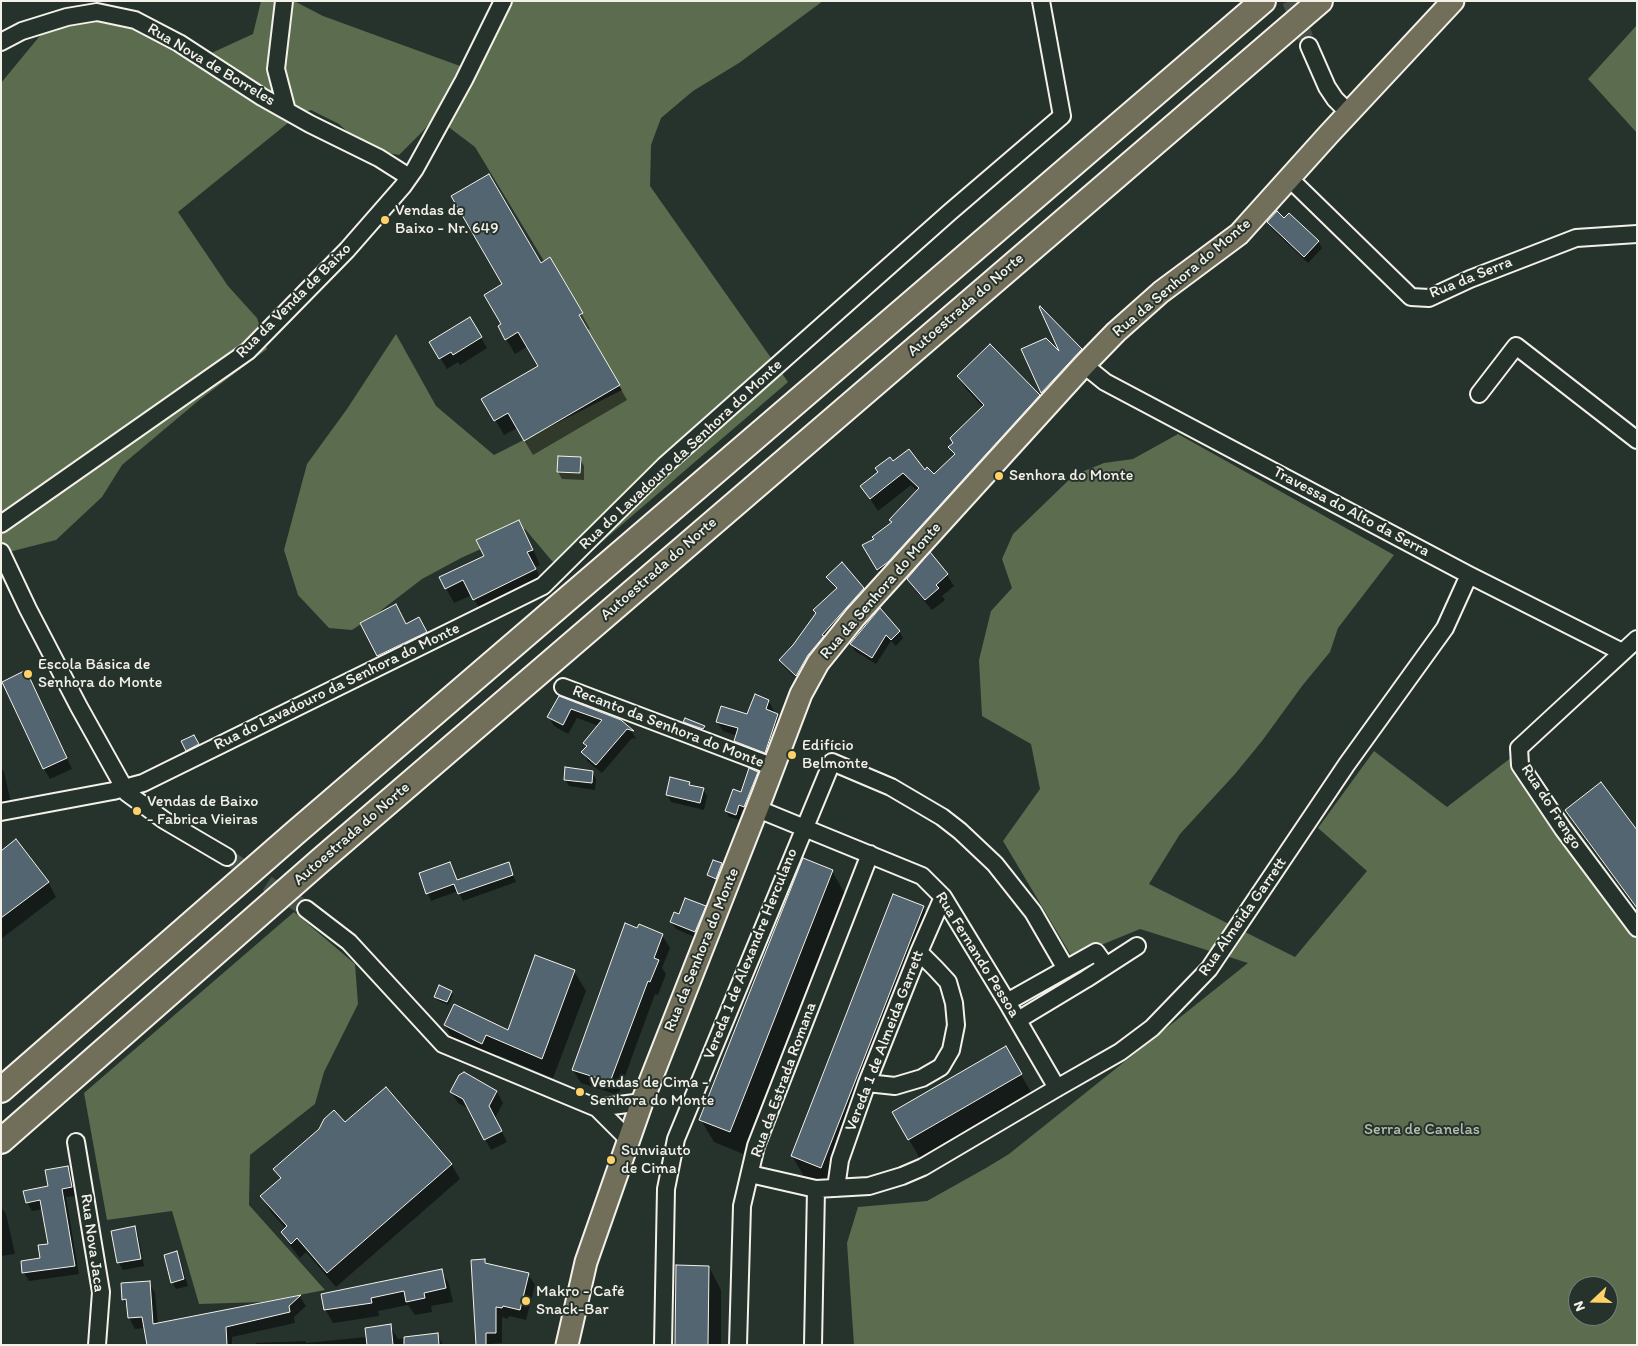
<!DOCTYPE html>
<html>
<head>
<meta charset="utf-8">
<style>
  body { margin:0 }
  #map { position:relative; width:1638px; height:1346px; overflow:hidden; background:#26332d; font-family:Itim,sans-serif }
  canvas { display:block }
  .frame { position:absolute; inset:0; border:2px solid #f4f1e8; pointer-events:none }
  .north { position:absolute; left:1568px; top:1276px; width:50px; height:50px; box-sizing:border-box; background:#26332d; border:1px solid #787f78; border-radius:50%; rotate:249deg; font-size:14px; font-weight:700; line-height:20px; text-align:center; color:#f4f1e8 }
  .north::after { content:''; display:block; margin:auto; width:18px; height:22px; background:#ffd166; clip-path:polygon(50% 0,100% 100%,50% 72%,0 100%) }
</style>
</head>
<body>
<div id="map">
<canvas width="1638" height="1346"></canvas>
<div class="frame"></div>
<div class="north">N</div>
</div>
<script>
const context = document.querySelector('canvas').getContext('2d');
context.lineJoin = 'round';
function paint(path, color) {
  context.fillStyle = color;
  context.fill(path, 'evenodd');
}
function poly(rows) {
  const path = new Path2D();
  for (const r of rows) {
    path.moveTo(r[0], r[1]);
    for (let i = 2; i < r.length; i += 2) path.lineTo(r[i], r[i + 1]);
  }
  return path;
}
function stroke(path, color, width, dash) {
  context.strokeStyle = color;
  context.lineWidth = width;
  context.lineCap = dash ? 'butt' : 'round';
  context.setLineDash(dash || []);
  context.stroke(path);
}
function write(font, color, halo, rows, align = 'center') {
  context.font = font + ' Itim,sans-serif';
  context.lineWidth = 4;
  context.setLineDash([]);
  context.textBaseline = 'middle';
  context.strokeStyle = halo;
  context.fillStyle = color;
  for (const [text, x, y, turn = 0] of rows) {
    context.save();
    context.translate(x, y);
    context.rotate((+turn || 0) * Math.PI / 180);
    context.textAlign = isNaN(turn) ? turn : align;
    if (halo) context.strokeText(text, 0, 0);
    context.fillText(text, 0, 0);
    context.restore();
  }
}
paint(poly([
  [261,1,294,1,323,16,460,66,497,30,510,1,823,1,739,63,693,91,661,118,651,145,650,186,788,382,569,570,552,561,525,529,461,558,422,579,379,612,352,630,329,628,298,595,284,550,307,464,347,409,396,334,436,406,494,455,622,390,475,147,434,116,424,130,399,155,366,149,339,124,311,110,299,114,178,212,228,286,257,318,267,349,198,401,122,465,102,497,56,540,1,554,1,83,48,26,92,15,143,33,194,61,253,34],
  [1637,25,1637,133,1588,79],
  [1178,434,1394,555,1338,628,1330,652,1302,686,1262,741,1235,774,1180,834,1149,884,1295,957,1367,871,1318,828,1374,751,1447,807,1525,747,1526,761,1637,912,1637,1345,854,1345,847,1243,858,1207,927,1201,986,1168,1009,1154,1248,963,1140,929,1072,957,1003,841,1040,789,1031,744,982,716,979,660,991,611,1012,588,1002,559,1013,534,1074,475,1104,463,1133,459],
  [1578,1286,1608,1286,1608,1316,1578,1316],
  [294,912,355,964,358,1004,324,1072,315,1104,250,1155,249,1205,325,1290,263,1302,199,1304,172,1211,107,1220,84,1093]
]), '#5b6c4f');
paint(poly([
  [1284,220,1318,241,1322,248,1308,263,1272,229,1268,222],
  [550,259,590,329,587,330,627,400,533,455,517,428,504,435,483,399,540,366,528,346,515,354,499,327,540,264],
  [469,318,487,348,460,365,458,362,447,369,431,343],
  [1023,349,1062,356,1081,350,1089,365,1051,407],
  [958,377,1039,396,1046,409,885,582,864,546,875,539,893,523,918,491,911,485,878,511,862,486,893,463,925,472,934,476,955,456,950,448,983,407,966,389],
  [580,459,584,466,584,480,562,479,558,472],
  [527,536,540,565,535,567,543,584,482,614,472,595,454,603,446,588],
  [930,554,947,575,954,586,942,596,945,600,932,610,915,590,908,579],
  [842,564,868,596,801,682,784,667,780,660,794,646,837,590,828,577],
  [899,631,903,638,896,646,891,641,876,664,855,651,851,644],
  [427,634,432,644,385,667,379,657],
  [26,672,72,769,50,779,44,769],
  [559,698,621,721,632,732,636,739,632,738,602,773,588,762,583,752,587,747,585,743,599,726,577,718,568,734,554,726,549,717],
  [769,701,774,711,773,714,778,715,783,725,771,762,741,751,735,741,737,736,723,731,717,722,748,715],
  [684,722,704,727,708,734,689,729],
  [194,737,200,748,189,753,183,742],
  [1,767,4,772,11,803,1,805],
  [592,772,596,779,595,790,569,786,565,779],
  [757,773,760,778,747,812,742,810,739,820,729,817,726,811],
  [689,783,691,786,703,789,707,796,704,810,671,802,667,794],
  [1566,810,1637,832,1637,909,1575,825],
  [1,853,48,882,56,897,1,939],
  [450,864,457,882,508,864,516,882,463,901,458,891,431,901,420,874],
  [721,864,723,868,718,881,710,878,709,875],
  [832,871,845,894,743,1154,714,1142,701,1120],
  [705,907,709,914,699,939,676,929,671,922],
  [923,907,936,930,834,1190,805,1178,792,1156],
  [662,935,670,948,662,968,666,974,658,995,655,994,618,1095,581,1083,573,1070],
  [574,971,586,991,553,1078,498,1055,494,1063,456,1045,445,1025,508,1032],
  [451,992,453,995,448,1005,437,1000,435,997],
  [1005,1048,1034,1097,922,1162,893,1112],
  [451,1092,497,1092,503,1103,495,1118,507,1142,491,1150,469,1109,458,1103],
  [345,1124,451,1164,460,1179,336,1287,306,1252,300,1258,291,1247,282,1232,286,1229,270,1211,262,1196,281,1179,275,1169,320,1130],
  [68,1167,73,1176,76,1196,66,1197,79,1274,29,1281,24,1273,22,1262,42,1259,49,1245,43,1209,32,1211,27,1202,50,1187],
  [1,1207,6,1214,15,1254,1,1256],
  [134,1227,138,1234,144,1266,123,1270,119,1263],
  [176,1253,180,1260,188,1286,176,1289,172,1282],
  [485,1261,487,1264,528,1274,535,1285,526,1320,509,1316,508,1319,502,1317,502,1343,477,1345],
  [709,1267,721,1290,721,1345,676,1345],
  [441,1271,449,1284,453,1302,431,1306,432,1312,415,1315,408,1305,378,1311,379,1316,333,1323,325,1309],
  [149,1283,155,1293,158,1325,300,1297,306,1306,294,1317,295,1323,232,1337,232,1345,149,1345,145,1328,135,1329,129,1318,128,1308,123,1299],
  [390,1326,398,1339,437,1334,443,1345,256,1345,256,1343,305,1341,306,1343,367,1337]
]), '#0007');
const building = poly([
  [489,174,541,263,550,257,583,313,579,315,620,385,524,441,508,413,494,421,481,399,538,366,518,332,505,340,498,326,501,324,484,295,502,284,451,196,489,174],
  [1277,211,1284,218,1289,213,1319,241,1304,257,1267,222,1277,211],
  [1040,306,1082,349,1041,393,1021,349,1046,338,1059,351,1039,307,1040,306],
  [470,317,482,337,453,355,451,352,439,359,429,342,470,317],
  [990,344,1040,395,888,562,877,570,862,545,874,539,872,537,892,522,889,520,919,488,903,473,870,499,860,486,878,472,875,468,890,457,893,461,909,449,925,470,927,467,934,474,955,454,948,447,953,443,950,438,984,405,957,376,990,344],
  [558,456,581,457,580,473,557,472,558,456],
  [519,520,533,550,527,552,536,569,473,600,463,580,445,589,439,577,484,556,476,540,519,520],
  [930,552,948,574,936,585,939,588,925,600,907,579,930,552],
  [842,562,864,588,822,635,824,636,808,655,796,676,779,660,793,645,816,613,813,610,837,588,826,577,842,562],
  [396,604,406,624,419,617,427,632,377,656,360,623,396,604],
  [880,608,900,631,891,640,886,635,872,658,850,644,880,608],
  [26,670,67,758,43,769,2,682,26,670],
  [755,694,769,700,766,709,778,714,765,753,734,741,738,728,716,722,721,706,747,714,755,694],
  [559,696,621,720,634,731,627,729,596,765,581,752,587,746,583,743,602,720,571,709,563,725,547,717,559,696],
  [685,718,705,726,703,729,683,722,685,718],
  [194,735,199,744,186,751,181,741,194,735],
  [565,767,593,771,592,783,564,780,565,767],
  [749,768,758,772,744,807,739,805,736,815,725,811,733,789,741,792,749,768],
  [670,777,690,782,689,785,704,788,700,803,666,795,670,777],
  [1601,782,1637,830,1637,908,1565,810,1601,782],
  [16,839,49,882,1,918,1,851,16,839],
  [803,858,833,870,730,1132,699,1120,803,858],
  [713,860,722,863,716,879,707,875,713,860],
  [450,862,457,880,509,862,513,875,458,894,454,884,426,894,419,873,450,862],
  [893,894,924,906,821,1168,791,1156,893,894],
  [685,898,706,906,695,932,670,922,674,912,679,914,685,898],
  [625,923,637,928,639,924,663,934,654,958,659,960,650,982,648,981,610,1082,572,1070,625,923],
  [535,955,575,970,542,1059,486,1035,482,1044,444,1025,454,1004,508,1030,535,955],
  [439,985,452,991,447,1002,434,997,439,985],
  [1006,1046,1022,1074,908,1140,892,1112,1006,1046],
  [464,1072,497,1091,489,1106,502,1131,484,1140,463,1099,450,1092,459,1075,464,1072],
  [386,1087,452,1164,327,1273,297,1238,291,1244,281,1232,287,1226,260,1196,281,1178,273,1169,319,1129,324,1119,334,1110,345,1122,386,1087],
  [68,1166,72,1187,62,1189,75,1266,22,1273,21,1261,40,1258,38,1245,48,1244,40,1200,26,1203,23,1191,48,1186,45,1170,68,1166],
  [135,1226,141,1259,117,1263,111,1231,135,1226],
  [177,1251,184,1279,171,1283,164,1255,177,1251],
  [485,1259,485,1263,529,1273,520,1310,503,1306,502,1308,496,1307,496,1333,486,1333,486,1345,476,1345,471,1260,485,1259],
  [676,1265,709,1266,708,1345,675,1345,676,1265],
  [442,1269,446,1288,424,1293,425,1298,406,1302,404,1291,371,1298,372,1303,324,1310,321,1294,442,1269],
  [150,1281,153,1324,301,1295,289,1306,290,1312,226,1327,227,1345,147,1345,142,1317,128,1318,126,1299,122,1300,121,1283,150,1281],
  [391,1324,393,1345,367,1345,365,1328,391,1324],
  [438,1333,439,1345,404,1345,404,1337,438,1333]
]);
paint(building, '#536571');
stroke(building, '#f4f1e8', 1);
stroke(poly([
  [1290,1,1309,46],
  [227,857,306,909]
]), '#455049', 16, [16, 8]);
const minor = poly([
  [284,1,276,69,287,111],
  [1,42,22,31,67,17,97,12,135,20,179,43,262,97,310,124,379,158,409,177],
  [1309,46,1327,87,1335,99,1349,113],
  [1290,179,1411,297,1429,298,1470,279,1576,238,1637,234],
  [1084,365,1105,382,1469,575,1622,652],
  [1479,394,1516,346,1637,440],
  [1,524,248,351,347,250,403,186,415,169,464,80,503,1],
  [1,552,28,609,79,707,127,793,164,820,227,857],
  [1637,639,1519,748,1520,765,1563,829,1637,928],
  [563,687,774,767],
  [758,809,922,876,943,897,1007,1002,1057,1088],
  [1,812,113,791,143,783,543,586,665,465,950,212,1062,116,1041,1],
  [306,909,349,942,443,1044,597,1108,629,1140],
  [1007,1002,1096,952,1106,966],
  [1018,1020,1086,979,1137,946],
  [867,1083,895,1086,922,1078,941,1067,951,1050,956,1025,954,1003,948,982,936,969,919,952],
  [597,1108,642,1102],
  [76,1142,101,1292,97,1345],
  [750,1174,816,1189,869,1186,902,1176,923,1167,1057,1088,1120,1052,1152,1028,1209,969,1347,764,1445,628,1469,575],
  [836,1188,840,1160,867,1083,919,952,943,897],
  [663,1345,666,1189,676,1139,832,762,891,787,942,817,960,831,995,864,1033,912,1066,969],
  [738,1345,742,1206,756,1146,870,854],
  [813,1345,816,1189]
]);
const major = poly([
  [567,1345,586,1262,642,1102,763,794,801,694,818,663,855,617,1084,365,1116,332,1161,292,1239,234,1329,134,1453,1]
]);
const highway = poly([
  [1,1090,295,833,1263,1],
  [1,1141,321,860,1320,1]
]);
stroke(minor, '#f4f1e8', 20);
stroke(major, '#f4f1e8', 25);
stroke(highway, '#f4f1e8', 28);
stroke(minor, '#26332d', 16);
stroke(major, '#716e59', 21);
stroke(highway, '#716e59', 24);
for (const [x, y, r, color] of [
  [385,220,5,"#ffd166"],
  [999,476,5,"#ffd166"],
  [28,674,5,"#ffd166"],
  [792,755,5,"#ffd166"],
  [137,811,5,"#ffd166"],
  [580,1092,5,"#ffd166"],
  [611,1160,5,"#ffd166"],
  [526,1301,5,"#ffd166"]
]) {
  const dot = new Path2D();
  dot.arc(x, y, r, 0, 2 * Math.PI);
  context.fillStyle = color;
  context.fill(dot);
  stroke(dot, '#26332d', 2);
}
write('16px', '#f4f1e8', '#26332d', [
  ["Rua Nova de Borreles",211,65,31],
  ["Rua da Senhora do Monte",1182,278,-40],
  ["Rua da Serra",1471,278,-22],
  ["Rua da Venda de Baixo",294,301,-45],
  ["Autoestrada do Norte",966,305,-41],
  ["Rua do Lavadouro da Senhora do Monte",681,455,-43],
  ["Travessa do Alto da Serra",1351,512,28],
  ["Autoestrada do Norte",659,569,-41],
  ["Rua da Senhora do Monte",881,591,-49],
  ["Rua do Lavadouro da Senhora do Monte",337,687,-26],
  ["Recanto da Senhora do Monte",668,727,21],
  ["Rua do Frengo",1551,807,57],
  ["Autoestrada do Norte",352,834,-41],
  ["Rua Almeida Garrett",1243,917,-55],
  ["Rua da Senhora do Monte",702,950,-68],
  ["Vereda 1 de Alexandre Herculano",751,954,-68],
  ["Rua Fernando Pessoa",977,955,58],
  ["Vereda 1 de Almeida Garrett",885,1041,-69],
  ["Rua da Estrada Romana",784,1080,-70],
  ["Rua Nova Jaca",92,1243,82]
]);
write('16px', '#f4f1e8', '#26332d', [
  ["Vendas de",395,211],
  ["Baixo - Nr. 649",395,229],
  ["Senhora do Monte",1009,476],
  ["Escola Básica de",38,665],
  ["Senhora do Monte",38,683],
  ["Edifício",802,746],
  ["Belmonte",802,764],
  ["Vendas de Baixo",147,802],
  ["- Fabrica Vieiras",147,820],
  ["Vendas de Cima -",590,1083],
  ["Senhora do Monte",590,1101],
  ["Sunviauto",621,1151],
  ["de Cima",621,1169],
  ["Makro - Café",536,1292],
  ["Snack-Bar",536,1310]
], 'left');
write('16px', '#b7bcab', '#26332d', [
  ["Serra de Canelas",1422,1130]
]);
</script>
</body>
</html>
